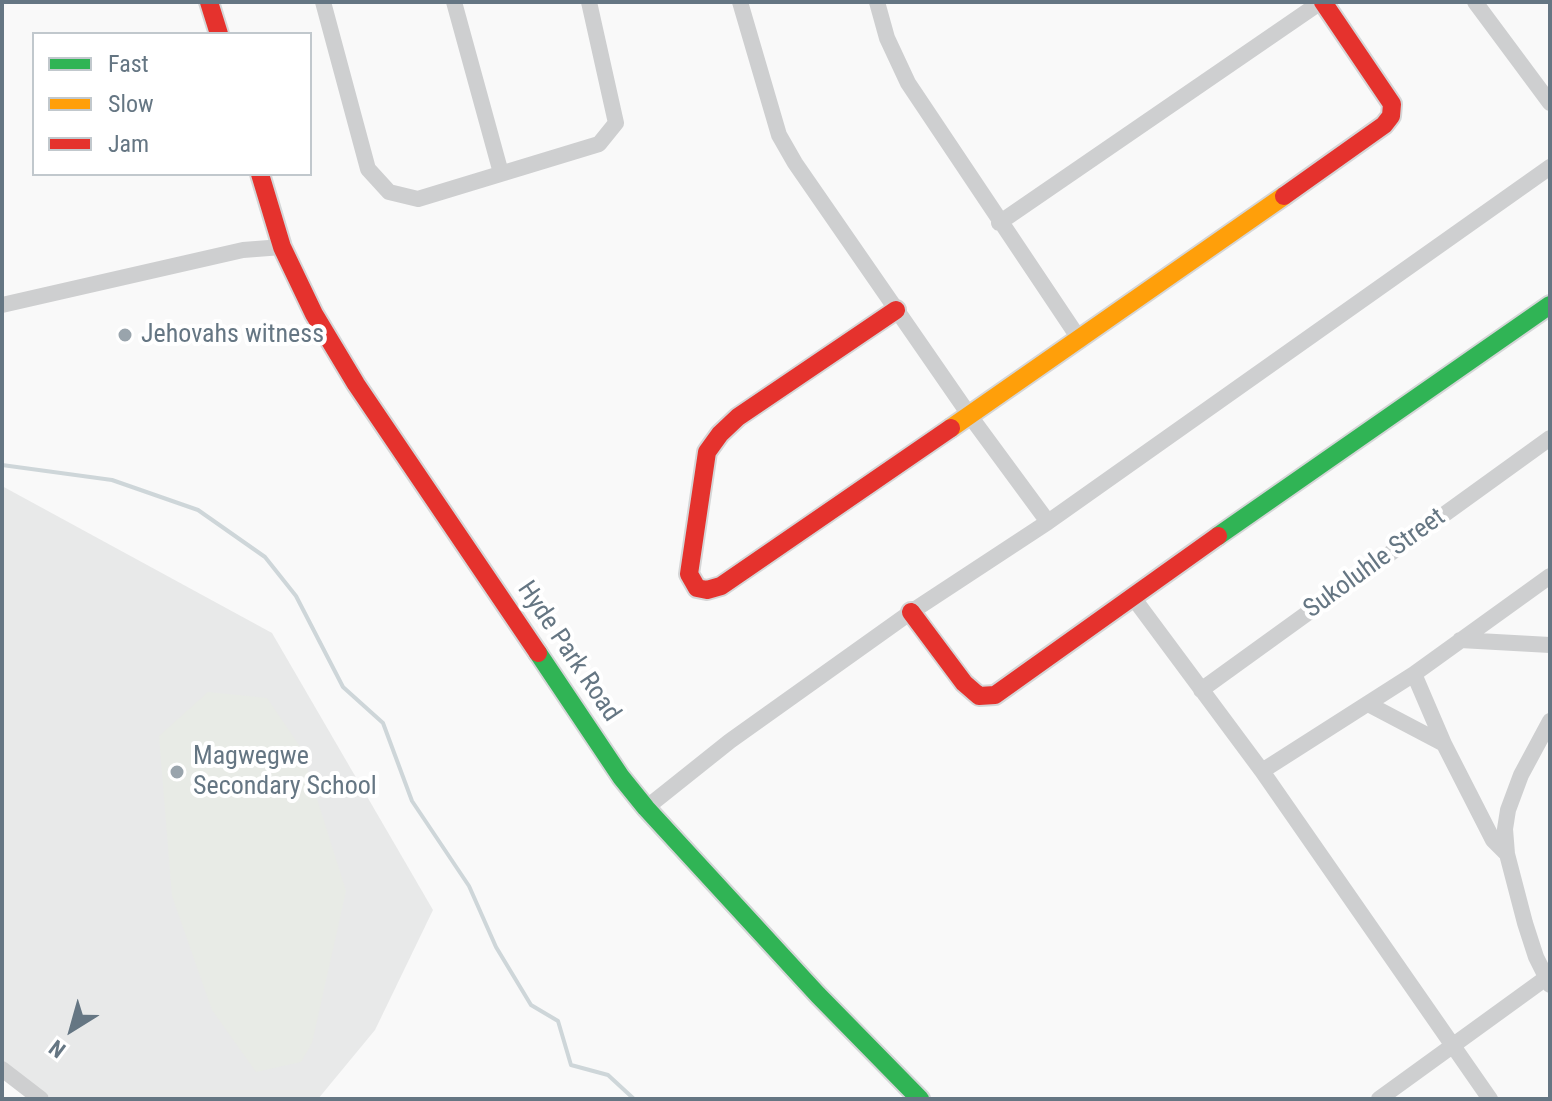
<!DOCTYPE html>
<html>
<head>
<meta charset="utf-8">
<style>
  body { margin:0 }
  #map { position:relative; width:1552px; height:1101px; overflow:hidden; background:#f9f9f9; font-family:"Roboto Condensed",sans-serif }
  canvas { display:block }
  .frame { position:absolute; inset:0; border:4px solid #657683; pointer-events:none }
  .legend { position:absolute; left:32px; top:32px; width:280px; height:144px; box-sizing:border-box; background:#fff; border:2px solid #c1c8cd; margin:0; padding:10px 14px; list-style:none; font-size:24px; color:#657683 }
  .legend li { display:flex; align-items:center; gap:16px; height:40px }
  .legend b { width:40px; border:2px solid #c1c8cd }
  .north { position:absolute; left:32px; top:989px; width:80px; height:80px; -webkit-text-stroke:6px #fff; paint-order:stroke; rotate:217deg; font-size:22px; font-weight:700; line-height:32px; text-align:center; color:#657683 }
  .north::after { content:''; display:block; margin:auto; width:28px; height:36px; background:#657683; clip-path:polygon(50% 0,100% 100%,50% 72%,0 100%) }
</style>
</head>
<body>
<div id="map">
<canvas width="1552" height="1101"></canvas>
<div class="frame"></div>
<ul class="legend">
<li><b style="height:10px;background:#30b455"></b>Fast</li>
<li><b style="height:10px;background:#ff9f0a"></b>Slow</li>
<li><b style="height:10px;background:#e5322d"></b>Jam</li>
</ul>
<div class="north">N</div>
</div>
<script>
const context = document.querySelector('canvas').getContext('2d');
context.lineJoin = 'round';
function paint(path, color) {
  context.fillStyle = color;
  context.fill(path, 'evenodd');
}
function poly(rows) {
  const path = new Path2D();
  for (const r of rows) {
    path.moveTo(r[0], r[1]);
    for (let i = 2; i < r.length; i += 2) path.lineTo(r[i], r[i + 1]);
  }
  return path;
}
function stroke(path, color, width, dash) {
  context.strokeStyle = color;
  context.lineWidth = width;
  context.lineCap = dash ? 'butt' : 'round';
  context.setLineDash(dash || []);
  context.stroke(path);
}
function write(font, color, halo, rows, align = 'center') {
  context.font = font + ' "Roboto Condensed",sans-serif';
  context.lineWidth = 8;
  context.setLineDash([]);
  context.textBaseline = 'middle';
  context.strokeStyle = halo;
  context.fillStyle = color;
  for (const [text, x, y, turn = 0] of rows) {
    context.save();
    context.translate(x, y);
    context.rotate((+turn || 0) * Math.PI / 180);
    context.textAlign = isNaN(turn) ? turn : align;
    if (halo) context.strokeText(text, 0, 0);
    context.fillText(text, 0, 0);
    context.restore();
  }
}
paint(poly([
  [2,486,272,633,433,910,375,1030,318,1099,52,1099,2,1062]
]), '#e8e9e9');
paint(poly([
  [208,692,267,698,301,748,346,891,312,1043,301,1062,256,1072,212,1010,172,896,159,736]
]), '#e8ebe6');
stroke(poly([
  [2,465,112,480,198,510,265,557,296,596,343,687,383,723,412,801,469,886,496,947,531,1005,558,1021,571,1065,608,1075,634,1099]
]), '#ced6d9', 4);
const fast = poly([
  [1218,536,1550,305],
  [538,653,621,777,646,808,818,995,920,1099]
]);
const slow = poly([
  [951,428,1284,196]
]);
const jam = poly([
  [209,2,219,34],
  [260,174,282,247,314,314,356,384,538,653],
  [1284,196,1384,125,1391,116,1392,104,1323,2],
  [896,310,738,417,720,434,707,452,689,574,697,588,707,590,721,586,951,428],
  [911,612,964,683,979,696,995,695,1218,536]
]);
stroke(fast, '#d5d6d7', 22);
stroke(slow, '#d5d6d7', 22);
stroke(jam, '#d5d6d7', 22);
stroke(poly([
  [323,2,368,169,389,192,418,199,599,144,616,123,589,2],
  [454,2,501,173],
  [740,2,779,135,795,163,970,416,1048,522],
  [877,2,887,38,908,83,1080,340],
  [1475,2,1550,103],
  [999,223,1321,2],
  [2,305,243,250,282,247],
  [1132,596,1262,771,1414,674,1550,576],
  [1460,640,1550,645],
  [1414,674,1444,744,1493,840,1507,854],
  [1201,690,1550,438],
  [1368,704,1444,744],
  [1550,721,1521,775,1508,810,1505,829,1507,854,1525,923,1536,957,1550,985],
  [1262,771,1490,1099],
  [646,808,730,741,911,612,1048,522,1550,167],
  [2,1069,41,1099],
  [1379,1099,1546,978]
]), '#cecfd0', 16);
stroke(fast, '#30b455', 18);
stroke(slow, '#ff9f0a', 18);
stroke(jam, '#e5322d', 18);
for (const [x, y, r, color] of [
  [125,335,8,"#99a4ac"],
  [177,772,8,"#99a4ac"]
]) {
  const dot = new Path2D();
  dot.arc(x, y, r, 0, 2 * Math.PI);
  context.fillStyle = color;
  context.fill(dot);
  stroke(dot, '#fff', 3);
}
write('26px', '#657683', '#fff', [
  ["Jehovahs witness",141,335],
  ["Magwegwe",193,757],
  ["Secondary School",193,787]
], 'left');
write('26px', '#657683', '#fff', [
  ["Sukoluhle Street",1375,564,-36],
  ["Hyde Park Road",568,652,56]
]);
</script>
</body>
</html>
